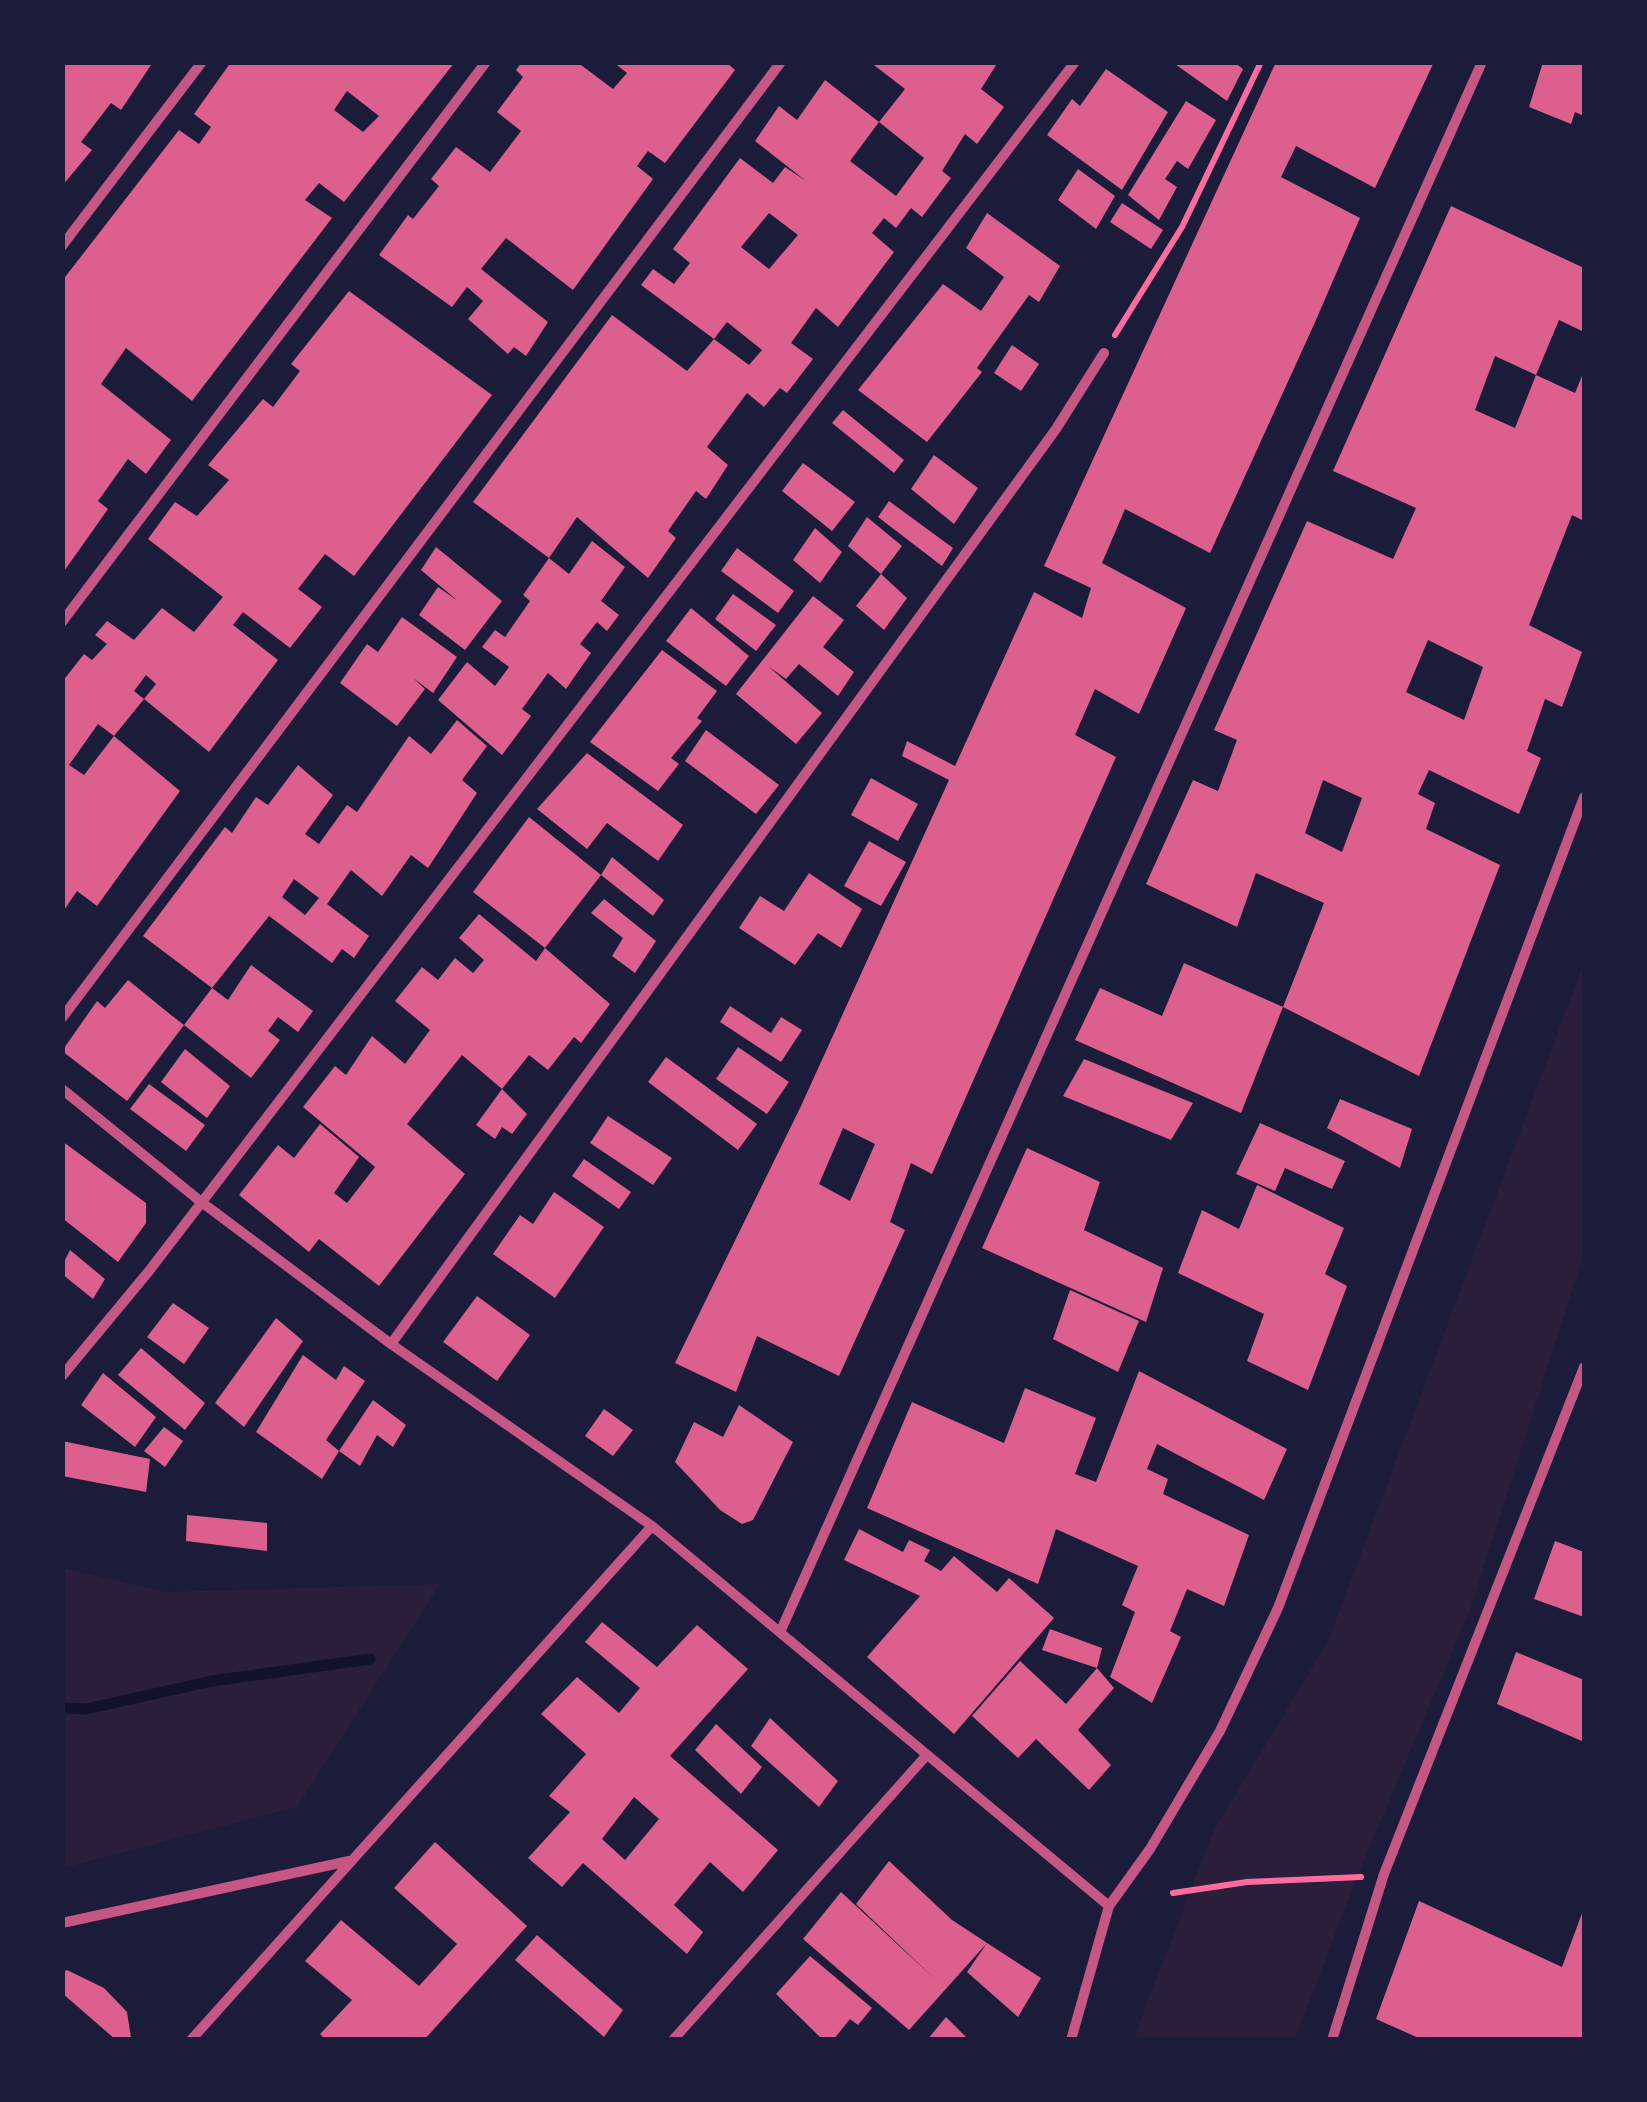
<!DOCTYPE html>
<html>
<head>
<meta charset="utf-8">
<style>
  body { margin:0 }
  #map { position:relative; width:1647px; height:2102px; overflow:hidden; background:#1b1b3a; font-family:Jost,sans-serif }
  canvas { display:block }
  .frame { position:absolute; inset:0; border:65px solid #1b1b3a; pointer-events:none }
</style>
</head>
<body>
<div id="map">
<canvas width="1647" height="2102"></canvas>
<div class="frame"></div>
</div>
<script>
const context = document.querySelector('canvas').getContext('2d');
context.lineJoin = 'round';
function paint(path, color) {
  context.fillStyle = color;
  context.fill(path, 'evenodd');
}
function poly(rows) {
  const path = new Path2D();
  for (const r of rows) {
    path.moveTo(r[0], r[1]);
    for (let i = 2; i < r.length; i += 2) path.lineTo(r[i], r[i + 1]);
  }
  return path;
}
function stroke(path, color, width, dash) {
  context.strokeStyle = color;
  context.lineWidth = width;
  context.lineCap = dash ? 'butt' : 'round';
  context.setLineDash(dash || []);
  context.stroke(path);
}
paint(poly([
  [1584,963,1584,1253,1470,1610,1357,1877,1295,2039,1133,2040,1213,1832,1328,1641],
  [63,1568,165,1592,440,1584,297,1807,63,1868]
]), '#2a1e3b');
stroke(poly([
  [62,1708,86,1709,212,1681,370,1659]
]), '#12122b', 11);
paint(poly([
  [62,62,153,62,121,110,111,103,81,142,92,150,62,186],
  [231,62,455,62,344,202,319,183,305,200,332,218,192,401,126,348,101,384,171,440,146,474,128,459,98,501,108,509,62,574,62,281,179,130,199,144,211,127,194,114],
  [347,91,379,116,363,132,334,110],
  [522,62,577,62,613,89,627,73,613,62,726,62,735,70,665,163,648,151,637,166,653,179,573,290,506,238,481,269,548,322,526,356,514,347,508,354,468,319,483,301,467,287,452,307,379,255,408,215,413,219,439,186,431,179,456,147,490,172,521,131,497,112,523,77,516,70],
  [870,62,998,62,981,89,1004,107,977,144,965,134,942,171,951,178,922,217,911,208,896,228,884,218,872,233,894,252,838,327,816,308,791,343,813,359,787,393,780,388,764,407,747,393,707,447,728,465,706,499,696,491,668,531,676,538,648,578,577,517,549,558,569,574,592,541,625,567,601,601,619,615,607,631,597,622,580,644,591,653,566,689,548,673,522,709,531,716,502,755,438,700,467,662,495,686,509,667,482,647,495,630,505,637,530,601,523,595,549,558,473,502,612,315,687,371,714,339,749,365,762,350,727,322,714,339,641,285,653,269,674,284,690,263,673,249,740,158,773,183,785,167,806,181,755,141,779,106,797,120,825,80,879,122,905,89],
  [879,122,924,158,896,196,850,161],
  [769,213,798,235,769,269,741,247],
  [1172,62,1234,62,1243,69,1227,101],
  [1276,62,1434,62,1375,188,1296,146,1281,177,1360,218,1316,320,1210,553,1125,509,1102,563,1186,608,1139,714,1095,689,1075,735,1116,757,932,1174,911,1163,890,1222,905,1230,839,1376,757,1336,736,1392,675,1363,801,1106,949,780,902,756,907,741,955,766,1034,592,1082,618,1091,588,1044,566],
  [843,1128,875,1144,850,1201,819,1184],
  [1543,62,1584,62,1584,116,1575,112,1571,124,1529,107],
  [1106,69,1168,112,1122,190,1047,135,1072,99,1080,106],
  [1186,101,1216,120,1188,169,1177,161,1165,179,1177,187,1159,220,1128,195],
  [1078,169,1115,196,1096,229,1058,200],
  [1122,203,1163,230,1151,249,1110,222],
  [1451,206,1584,268,1584,332,1559,320,1536,375,1495,356,1475,410,1515,428,1536,375,1575,393,1584,371,1584,521,1572,515,1529,625,1582,652,1562,707,1545,699,1527,751,1541,758,1519,814,1429,770,1418,794,1435,803,1426,829,1500,865,1419,1076,1283,1007,1241,1113,1075,1040,1100,988,1162,1016,1184,963,1283,1007,1324,903,1256,873,1237,927,1146,884,1193,780,1218,791,1237,740,1214,730,1307,521,1393,559,1416,508,1333,471],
  [1428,640,1483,667,1464,720,1406,692],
  [1323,780,1362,798,1342,852,1305,833],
  [987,213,1060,266,1039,302,1029,295,977,368,982,372,927,442,858,390,943,284,981,311,1004,277,966,248],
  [349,291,492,395,354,576,325,554,298,589,322,607,290,648,243,612,233,625,278,660,209,752,144,699,156,684,146,675,134,691,144,699,114,736,98,724,69,765,84,775,114,736,180,791,97,906,77,891,62,913,62,682,84,654,92,660,107,644,95,635,107,621,134,640,162,608,194,632,223,597,148,539,175,502,197,516,229,480,208,465,263,399,273,407,300,371,291,364],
  [1012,345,1039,364,1021,391,994,373],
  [843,410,904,460,894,473,832,423],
  [934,455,978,488,954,524,911,489],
  [803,463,855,502,832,531,782,491],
  [889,501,953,548,942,566,878,517],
  [867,517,902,546,881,574,848,546],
  [815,528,842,552,820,583,793,560],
  [436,547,502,601,465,650,419,615,438,587,458,601,421,570],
  [737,548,794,591,778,613,721,571],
  [881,574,907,598,884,630,856,606],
  [733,594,776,625,756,651,715,619],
  [813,596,844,620,823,647,854,672,838,696,799,664,786,679,768,666,822,713,796,744,736,694],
  [691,608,749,656,726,686,666,641],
  [402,617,457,657,433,693,413,678,425,689,397,726,340,683,367,644,378,652],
  [662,650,717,691,697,718,702,721,671,758,679,764,658,791,590,742],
  [457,720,487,746,462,780,477,793,428,868,411,855,382,896,351,870,327,904,369,936,354,958,342,949,332,963,269,916,212,988,143,936,225,827,232,833,256,797,268,805,298,765,333,795,305,834,319,844,347,805,357,812,409,736,431,754],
  [294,879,319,898,305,915,282,897],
  [706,730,779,785,756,814,685,761],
  [587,753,683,825,658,861,607,823,587,849,537,809],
  [871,778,918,804,898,841,851,815],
  [529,817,601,875,612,857,664,900,653,916,601,875,545,948,473,892],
  [869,841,906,862,881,906,844,886],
  [809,873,862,909,841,948,818,933,795,965,739,928,760,896,784,911],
  [604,899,656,941,635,973,612,956,623,938,591,913],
  [479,914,536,961,545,948,610,1004,581,1043,574,1037,548,1070,529,1055,502,1089,527,1114,512,1134,502,1127,495,1139,476,1125,502,1089,462,1055,407,1124,465,1174,379,1286,319,1239,309,1252,239,1195,278,1145,294,1158,320,1124,359,1157,334,1193,347,1203,375,1167,303,1107,335,1066,346,1075,372,1036,405,1064,430,1030,395,1001,422,967,438,980,455,958,473,973,484,960,459,938],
  [251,965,313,1011,298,1032,278,1017,268,1031,280,1040,251,1078,184,1025,127,1101,62,1051,97,1001,105,1008,128,980,171,1015,184,1025,212,988,228,1000],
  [730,1006,771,1033,781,1017,802,1030,781,1062,720,1022],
  [738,1047,789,1082,767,1114,716,1079],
  [185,1049,230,1086,207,1118,161,1082],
  [666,1057,757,1124,738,1150,648,1082],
  [1084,1059,1193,1103,1171,1140,1063,1096],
  [149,1084,205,1125,186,1151,130,1109],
  [1340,1099,1412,1129,1400,1168,1327,1128],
  [608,1116,672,1158,653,1185,590,1143],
  [1260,1123,1345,1161,1332,1189,1285,1168,1275,1191,1236,1174],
  [62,1141,146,1203,146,1223,118,1262,62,1218],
  [1027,1148,1100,1182,1084,1230,1163,1268,1146,1322,982,1248],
  [584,1159,631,1192,619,1209,572,1176],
  [1257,1185,1344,1228,1325,1274,1347,1286,1308,1390,1247,1361,1264,1314,1178,1273,1202,1210,1239,1229],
  [554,1192,604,1227,555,1298,493,1254,520,1215,533,1224],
  [70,1250,105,1279,93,1299,62,1274,62,1257,65,1260],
  [1070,1290,1139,1321,1118,1372,1053,1339],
  [477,1296,530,1335,497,1381,443,1342],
  [173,1303,209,1328,184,1364,147,1337],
  [276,1318,303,1341,244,1427,215,1403],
  [141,1348,205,1403,185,1430,118,1375],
  [303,1355,336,1380,344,1366,365,1381,326,1440,339,1451,373,1400,406,1425,393,1447,377,1435,360,1466,339,1451,322,1479,256,1432],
  [1139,1371,1287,1449,1264,1500,1157,1444,1147,1469,1168,1479,1163,1494,1249,1535,1224,1606,1187,1589,1170,1631,1181,1637,1152,1703,1110,1677,1135,1612,1122,1605,1138,1566,1056,1529,1038,1584,867,1508,912,1402,1004,1443,1025,1388,1096,1418,1075,1474,1096,1482],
  [103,1373,156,1417,135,1447,81,1405],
  [739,1405,793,1442,753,1520,742,1524,720,1510,675,1462,694,1422,723,1437],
  [604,1409,633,1430,613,1456,585,1436],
  [164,1427,183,1441,165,1467,144,1451],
  [62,1441,150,1459,146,1492,62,1476],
  [187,1515,267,1523,267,1551,186,1541],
  [859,1529,903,1552,909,1540,930,1550,924,1561,941,1571,954,1556,997,1592,1009,1578,1054,1618,954,1734,867,1657,920,1596,844,1560],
  [1555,1541,1584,1552,1584,1617,1534,1599],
  [602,1622,657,1667,697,1625,748,1669,670,1756,778,1850,743,1892,710,1862,674,1905,703,1932,687,1954,583,1863,562,1887,528,1858,570,1812,549,1796,586,1754,541,1714,577,1677,619,1713,640,1688,585,1642],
  [634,1797,659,1819,625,1860,602,1839],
  [1050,1629,1102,1648,1097,1668,1042,1650],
  [1516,1652,1584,1680,1584,1742,1497,1704],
  [1020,1661,1066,1704,1097,1668,1114,1688,1078,1730,1111,1765,1089,1790,1036,1739,1018,1758,972,1716],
  [770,1718,838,1781,819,1807,751,1746],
  [716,1724,762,1767,741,1794,695,1750],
  [435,1842,527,1926,424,2040,326,2040,320,2034,352,2000,305,1961,341,1920,419,1986,457,1944,394,1888],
  [889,1861,952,1920,987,1943,1041,1978,1018,2017,967,1972,987,1943,909,2030,803,1939,841,1892,937,1981,856,1904],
  [1419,1901,1562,1967,1584,1908,1584,2040,1423,2040,1376,2019],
  [537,1935,623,2010,604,2037,515,1960],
  [810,1956,872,2008,858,2025,850,2019,833,2040,823,2040,776,1994],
  [67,1970,104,1988,127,2012,131,2038,116,2040,62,1993,62,1973],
  [946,2017,969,2040,927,2040]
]), '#dd5f8e');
stroke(poly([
  [1115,335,1182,227,1261,62],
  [1173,1893,1247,1882,1361,1877]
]), '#ff6b9d', 6);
stroke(poly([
  [62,246,202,62],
  [62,622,486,62],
  [62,1018,781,62],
  [62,1089,200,1201,391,1344,652,1526,1109,1906],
  [391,1344,1056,429,1104,353],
  [62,1376,149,1271,1075,62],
  [781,1630,1482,62],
  [62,1923,349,1861],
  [191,2040,652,1526],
  [673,2040,925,1757],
  [1071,2040,1109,1906,1150,1849,1220,1731,1278,1608,1584,797],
  [1332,2040,1384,1874,1584,1367]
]), '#c65784', 10);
</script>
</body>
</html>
